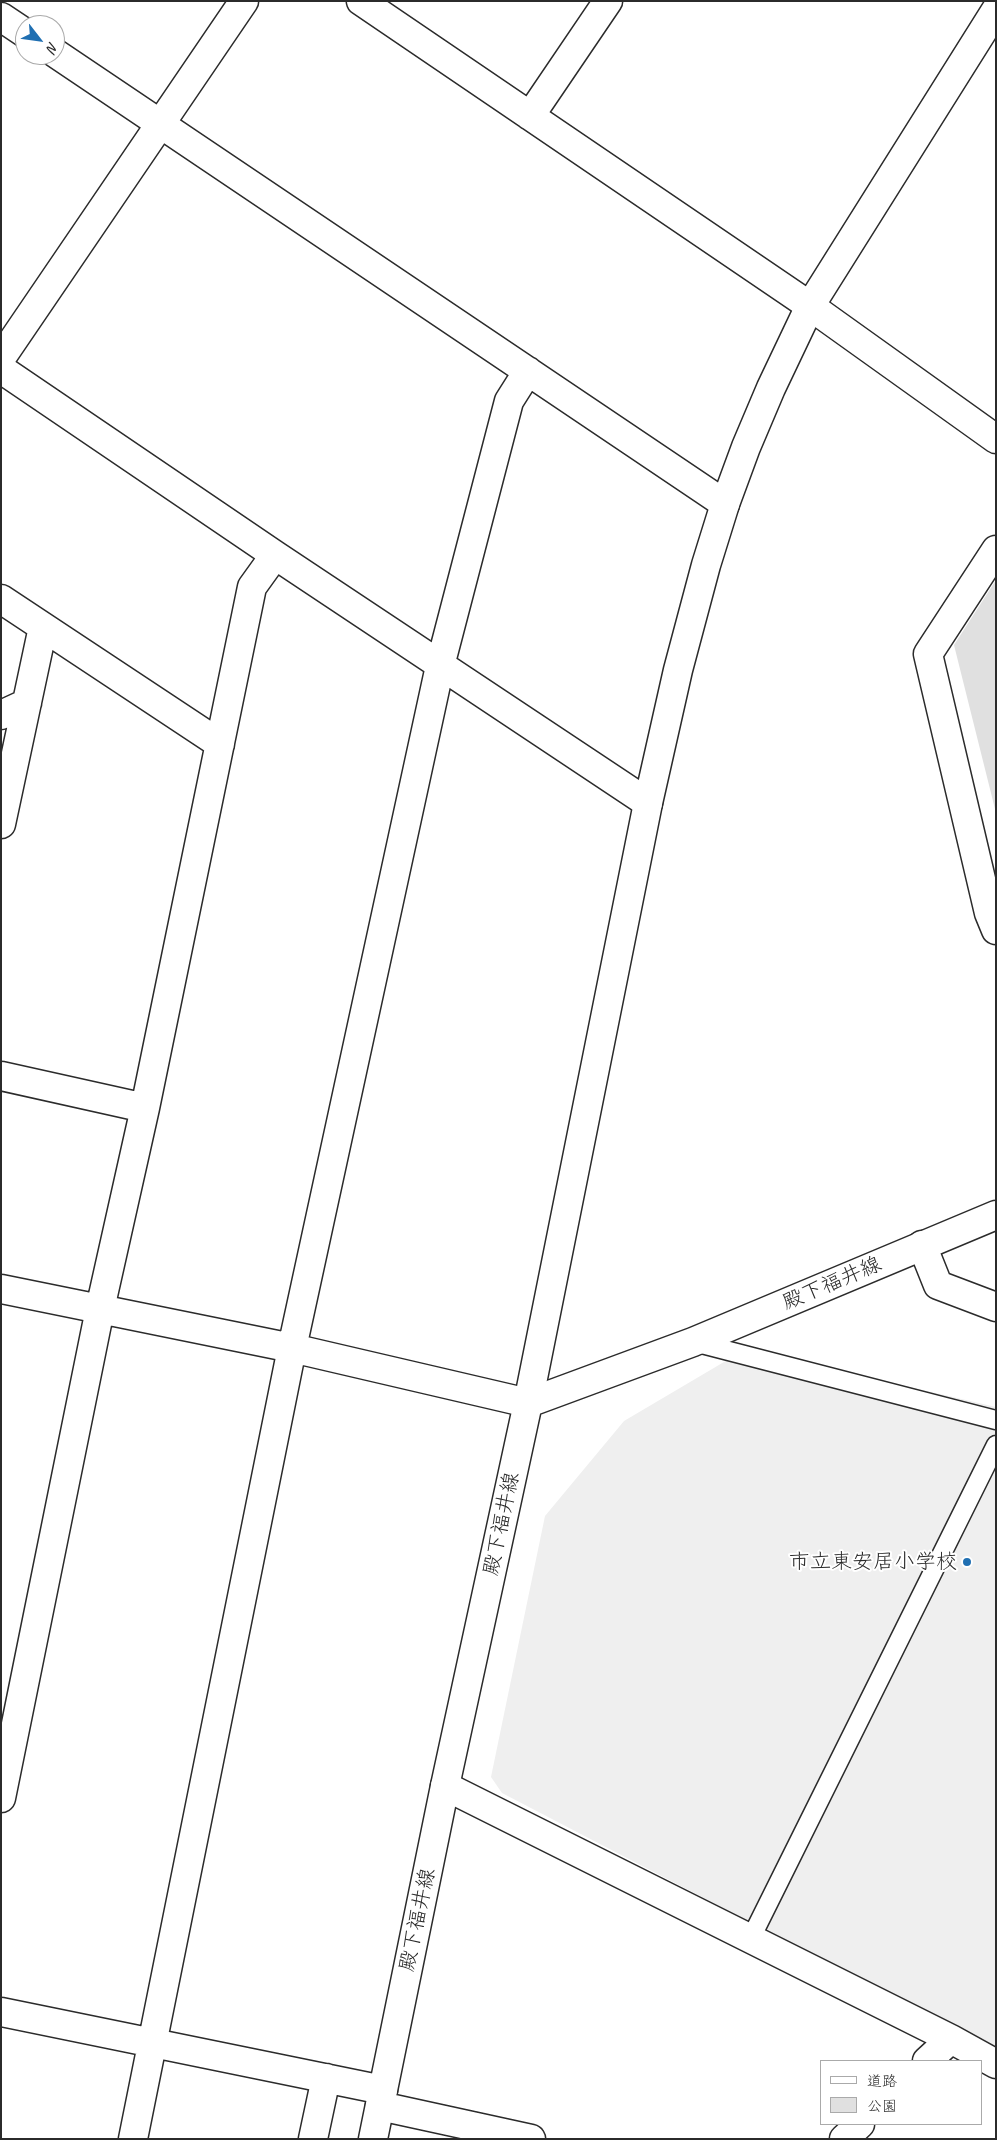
<!DOCTYPE html>
<html>
<head>
<meta charset="utf-8">
<style>
  body { margin:0 }
  #map { position:relative; width:997px; height:2140px; overflow:hidden; background:#fff; font-family:Caveat,"Klee One",sans-serif }
  canvas { display:block }
  .frame { position:absolute; inset:0; border:2px solid #2b2b2b; pointer-events:none }
  .legend { position:absolute; left:820px; top:2060px; width:162px; height:65px; box-sizing:border-box; background:#fff; border:1px solid #aaa; margin:0; padding:6px 9px; list-style:none; font-size:15px; color:#2b2b2b }
  .legend li { display:flex; align-items:center; gap:10px; height:25px }
  .legend b { width:25px; border:1px solid #aaa }
  .north { position:absolute; left:15px; top:15px; width:50px; height:50px; box-sizing:border-box; background:#fff; border:1px solid #aaa; border-radius:50%; rotate:120deg; font-size:14px; font-weight:700; line-height:20px; text-align:center; color:#2b2b2b }
  .north::after { content:''; display:block; margin:auto; width:18px; height:22px; background:#1f6fb2; clip-path:polygon(50% 0,100% 100%,50% 72%,0 100%) }
</style>
</head>
<body>
<div id="map">
<canvas width="997" height="2140"></canvas>
<div class="frame"></div>
<ul class="legend">
<li><b style="height:6px;background:#fff"></b>道路</li>
<li><b style="height:14px;background:#e0e0e0"></b>公園</li>
</ul>
<div class="north">N</div>
</div>
<script>
const context = document.querySelector('canvas').getContext('2d');
context.lineJoin = 'round';
function paint(path, color) {
  context.fillStyle = color;
  context.fill(path, 'evenodd');
}
function poly(rows) {
  const path = new Path2D();
  for (const r of rows) {
    path.moveTo(r[0], r[1]);
    for (let i = 2; i < r.length; i += 2) path.lineTo(r[i], r[i + 1]);
  }
  return path;
}
function stroke(path, color, width, dash) {
  context.strokeStyle = color;
  context.lineWidth = width;
  context.lineCap = dash ? 'butt' : 'round';
  context.setLineDash(dash || []);
  context.stroke(path);
}
function write(font, color, halo, rows, align = 'center') {
  context.font = font + ' Caveat,"Klee One",sans-serif';
  context.lineWidth = 4;
  context.setLineDash([]);
  context.textBaseline = 'middle';
  context.strokeStyle = halo;
  context.fillStyle = color;
  for (const [text, x, y, turn = 0] of rows) {
    context.save();
    context.translate(x, y);
    context.rotate((+turn || 0) * Math.PI / 180);
    context.textAlign = isNaN(turn) ? turn : align;
    if (halo) context.strokeText(text, 0, 0);
    context.fillText(text, 0, 0);
    context.restore();
  }
}
paint(poly([
  [746,1349,996,1407,996,2050,502,1793,491,1777,545,1516,624,1421]
]), '#efefef');
paint(poly([
  [996,580,996,813,954,645]
]), '#e0e0e0');
const service = poly([
  [694,1342,996,1420],
  [751,1938,996,1445]
]);
const minor = poly([
  [361,1,810,306,996,439],
  [1,17,25,33],
  [55,53,725,504],
  [530,116,608,1],
  [1,369,275,555,648,803],
  [996,550,928,654,989,913,996,930],
  [1,599,220,744],
  [1,715,27,703],
  [1,824,43,627],
  [1,1076,145,1108],
  [922,1245,938,1285,996,1307],
  [1,1289,292,1348,528,1403],
  [445,1786,951,2039,996,2064],
  [1,1798,100,1309,145,1108,252,587,275,555],
  [1,2012,383,2090],
  [927,2061,951,2039],
  [380,2106,531,2139],
  [133,2139,292,1348,440,666,509,401,528,371],
  [313,2139,326,2078],
  [844,2139,860,2124]
]);
const tertiary = poly([
  [1,358,244,1],
  [528,1403,648,803,678,670,706,565,725,504,746,447,771,388,810,306,996,10]
]);
const secondary = poly([
  [373,2139,445,1786,528,1403,693,1342,996,1215]
]);
stroke(service, '#2b2b2b', 21);
stroke(minor, '#2b2b2b', 31);
stroke(tertiary, '#2b2b2b', 31);
stroke(secondary, '#2b2b2b', 31);
stroke(service, '#fff', 18);
stroke(minor, '#fff', 28);
stroke(tertiary, '#fff', 28);
stroke(secondary, '#fff', 28);
for (const [x, y, r, color] of [
  [967,1562,5,"#1f6fb2"]
]) {
  const dot = new Path2D();
  dot.arc(x, y, r, 0, 2 * Math.PI);
  context.fillStyle = color;
  context.fill(dot);
  stroke(dot, '#fff', 2);
}
write('21px', '#2b2b2b', '#fff', [
  ["殿下福井線",832,1284,-23],
  ["殿下福井線",502,1524,-78],
  ["殿下福井線",418,1920,-78]
]);
write('21px', '#2b2b2b', '#fff', [
  ["市立東安居小学校",957,1562]
], 'right');
</script>
</body>
</html>
